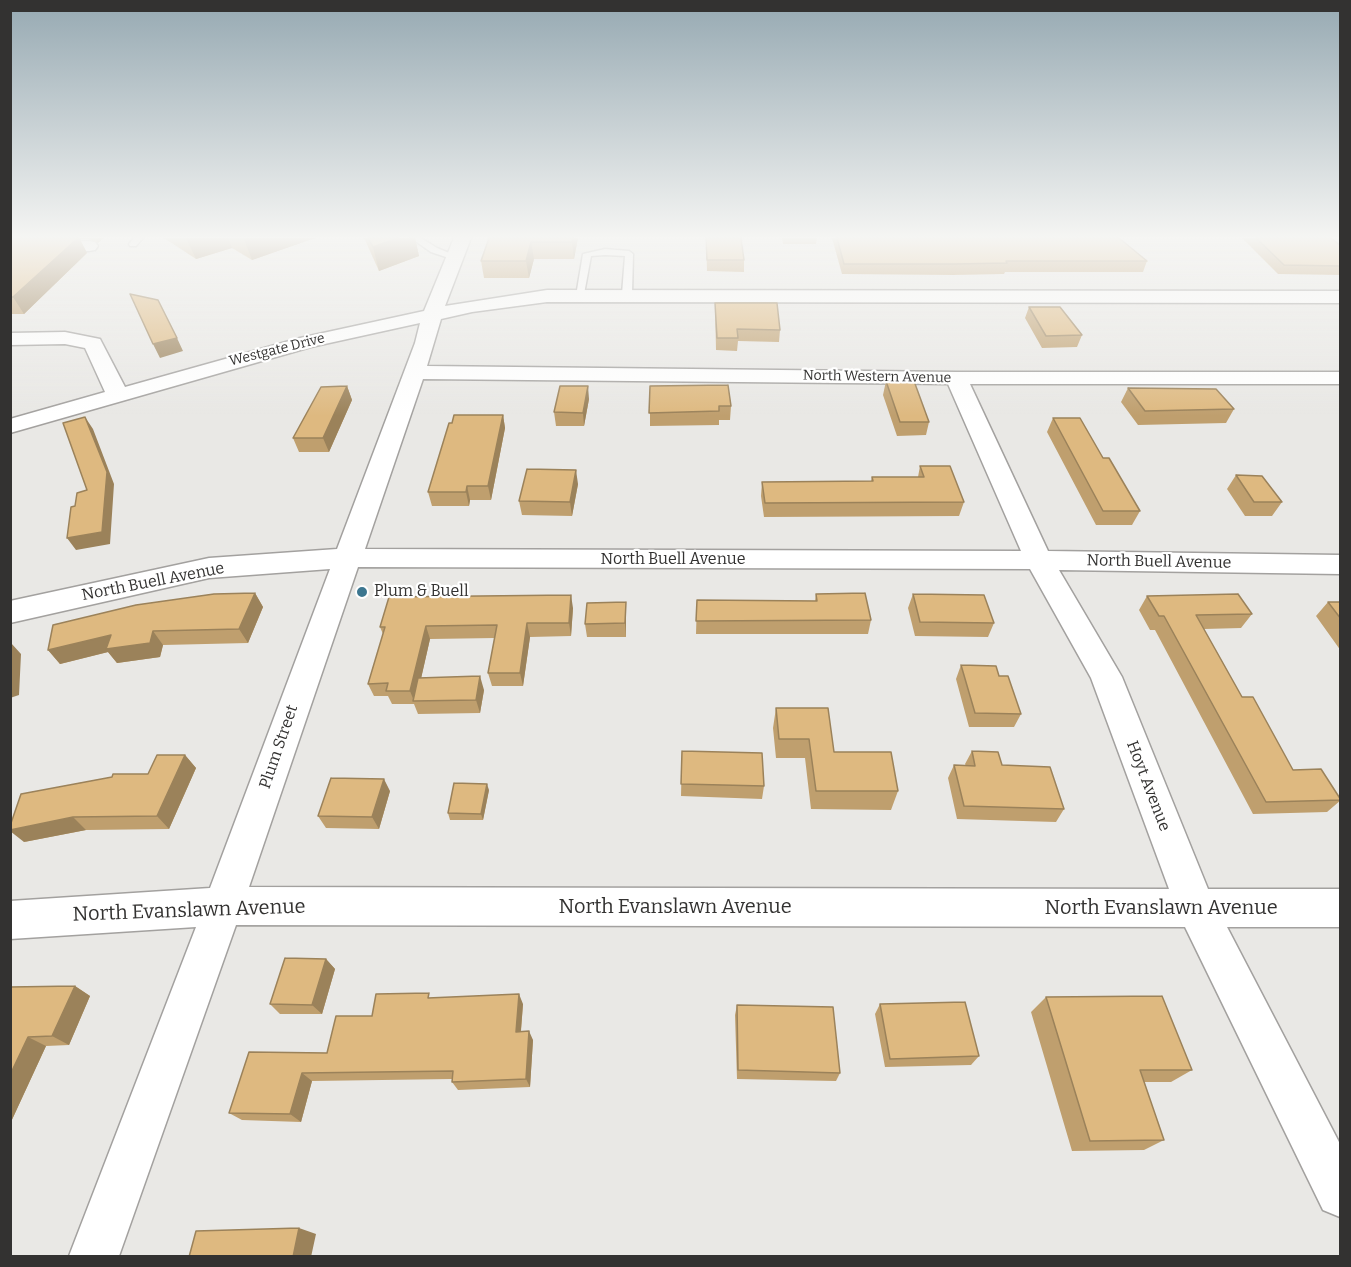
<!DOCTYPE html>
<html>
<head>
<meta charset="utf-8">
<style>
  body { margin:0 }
  #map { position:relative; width:1351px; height:1267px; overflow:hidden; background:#e9e8e5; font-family:Bitter,serif }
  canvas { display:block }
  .frame { position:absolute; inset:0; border:12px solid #333231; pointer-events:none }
</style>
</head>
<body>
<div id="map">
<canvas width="1351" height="1267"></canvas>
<div class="frame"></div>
</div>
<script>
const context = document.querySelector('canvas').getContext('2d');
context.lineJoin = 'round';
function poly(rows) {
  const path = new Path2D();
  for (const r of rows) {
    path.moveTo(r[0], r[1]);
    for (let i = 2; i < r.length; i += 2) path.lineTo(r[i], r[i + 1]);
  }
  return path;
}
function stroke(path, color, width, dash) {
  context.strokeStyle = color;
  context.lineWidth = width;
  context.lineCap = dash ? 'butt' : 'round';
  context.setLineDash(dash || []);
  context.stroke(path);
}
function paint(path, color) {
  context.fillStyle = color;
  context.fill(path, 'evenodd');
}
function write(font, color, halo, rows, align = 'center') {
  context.font = font + ' Bitter,serif';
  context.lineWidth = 4.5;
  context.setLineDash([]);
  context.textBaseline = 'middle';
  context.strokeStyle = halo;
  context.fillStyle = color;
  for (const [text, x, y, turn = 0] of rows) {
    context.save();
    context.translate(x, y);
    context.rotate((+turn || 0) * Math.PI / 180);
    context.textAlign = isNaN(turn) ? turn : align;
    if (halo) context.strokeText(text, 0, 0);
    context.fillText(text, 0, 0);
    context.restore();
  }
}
const service = poly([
  [134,238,143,238,136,246,130,246,129,244,134,238],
  [411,238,421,238,437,248,459,257,455,260,431,252,411,238],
  [605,249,629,251,633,254,632,294,627,297,622,294,625,256,605,255,591,256,584,294,576,296,583,254,605,249]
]);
const minor = poly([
  [454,238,471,238,445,306,547,290,1340,291,1340,303,547,302,472,312,441,319,427,366,956,372,1340,372,1340,384,970,384,1048,551,1340,555,1340,574,1059,570,1122,677,1208,889,1340,889,1340,927,1227,927,1340,1144,1340,1217,1323,1210,1185,927,236,925,119,1256,69,1256,196,927,10,939,10,901,210,888,330,569,209,578,10,623,10,601,209,558,337,549,415,343,420,323,311,347,10,433,10,419,105,392,85,348,65,344,10,345,10,333,65,332,100,339,125,387,300,338,424,311,454,238],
  [423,379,948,384,1021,551,365,549,423,379],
  [358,567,1030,569,1091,678,1169,889,249,887,358,567],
  [10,241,89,241,95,242,98,246,95,250,89,251,10,251,10,241]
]);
stroke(service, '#a3a19f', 3);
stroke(minor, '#a3a19f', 3);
paint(service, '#fff');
paint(minor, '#fff');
paint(poly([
  [10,238,103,238,98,243,89,239,80,239,87,253,24,314,10,314],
  [164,238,315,238,252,260,232,248,196,259],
  [364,238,415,238,419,256,379,271],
  [489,238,578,238,574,259,534,259,529,278,484,278,481,261],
  [706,238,741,238,744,260,744,272,707,271],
  [782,238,817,238,816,244,783,244],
  [832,238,1119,238,1147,261,1143,272,1005,272,1004,274,953,275,842,274],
  [1242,238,1331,238,1341,246,1341,275,1278,274],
  [715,303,780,330,779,342,738,341,737,351,716,350],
  [1029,307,1082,335,1077,347,1042,348,1025,318],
  [886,381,929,422,926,435,897,436,883,395],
  [347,386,352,400,329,452,299,452,293,438],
  [650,386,731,406,730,420,719,420,719,425,650,426],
  [1128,388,1234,409,1226,423,1138,425,1121,402],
  [589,399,584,426,556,426,554,412],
  [503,415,505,428,491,500,470,500,469,506,432,506,428,492],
  [1053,418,1103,458,1140,511,1132,525,1096,525,1047,432],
  [920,466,964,502,959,516,764,517,761,496,762,482,871,481,872,477,918,477],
  [1236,475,1282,502,1272,516,1245,516,1227,489],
  [578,484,572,516,522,515,519,501],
  [255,593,263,607,248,643,163,645,160,657,117,663,108,652,60,664,48,650],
  [816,594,871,620,868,634,696,634,697,600,815,601],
  [913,594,994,623,988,637,915,636,908,608],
  [1147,596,1252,614,1241,628,1204,629,1242,697,1293,770,1341,798,1341,800,1327,812,1253,814,1155,630,1150,630,1139,610],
  [1328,602,1341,602,1341,651,1316,616],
  [573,608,571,636,530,637,523,686,492,686,488,673,495,638,430,639,421,678,484,690,480,713,418,714,414,704,392,704,388,696,374,696,368,684,383,634,380,627],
  [626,616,626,637,587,637,585,624],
  [961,665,999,676,1021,714,1014,727,969,727,956,679],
  [776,708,834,752,898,791,891,810,811,809,805,758,776,758,773,728],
  [682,751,764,786,762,799,681,796],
  [972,751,1002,765,1064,809,1056,822,957,819,948,778,954,765,966,766,965,764],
  [185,755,196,768,169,829,86,830,24,842],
  [489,790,483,820,450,820,448,813],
  [390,791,379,829,326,828,318,816],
  [326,959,335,969,322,1014,280,1014,270,1004],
  [75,986,90,996,69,1045,46,1046,10,1124,10,987],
  [1046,997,1192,1070,1171,1082,1144,1082,1164,1140,1144,1150,1072,1151,1031,1012],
  [432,998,523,1004,521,1031,533,1040,530,1087,458,1090,452,1082,452,1079,312,1081,301,1122,242,1120,229,1113,327,1053,372,1016],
  [880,1004,979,1056,971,1065,885,1067,875,1014],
  [737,1005,840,1073,836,1081,737,1079,735,1015]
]), '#bf9f6e');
paint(poly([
  [78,238,79,238,87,253,24,314,13,297],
  [96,238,103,238,98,243],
  [186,238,228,238,232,248,196,259],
  [245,238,315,238,252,260,244,239],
  [398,238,415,238,419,256,379,271,373,247],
  [573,238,578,238,574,259,572,242],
  [531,242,534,259,529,278,526,261],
  [177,338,183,351,160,358,153,344],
  [347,386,352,400,329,452,323,438],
  [588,386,589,399,584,426,583,413],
  [503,415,505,428,491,500,488,486],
  [85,417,93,429,114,484,110,544,76,550,67,538,102,532],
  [576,470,578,484,572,516,570,502],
  [467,486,470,500,469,506,466,492],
  [255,593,263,607,248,643,239,629],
  [571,595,573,608,571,636,569,623],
  [626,602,626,637,625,623],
  [527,623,530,637,523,686,520,673],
  [426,626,430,639,416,701,414,701,410,691],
  [153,631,163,645,160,657,117,663,108,652,60,664,48,650,111,635],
  [11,643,21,654,19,695,10,698],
  [480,676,484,690,480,713,476,700],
  [185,755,196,768,169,829,157,816],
  [384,779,390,791,379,829,372,817],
  [487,784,489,790,483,820,481,814],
  [73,817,86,830,24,842,10,831,10,830],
  [326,959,335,969,322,1014,312,1005],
  [75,986,90,996,69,1045,52,1036],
  [519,994,523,1004,520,1041,516,1032],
  [529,1031,533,1040,530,1087,526,1079],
  [28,1037,46,1046,10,1124,10,1075],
  [302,1073,312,1081,301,1122,290,1114],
  [299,1228,316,1234,311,1257,293,1257]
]), '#9b825a');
const building = poly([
  [10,238,78,238,13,297,10,297,10,238],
  [368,238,398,238,373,247,368,238],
  [489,238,573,238,572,242,531,242,526,261,481,261,489,238],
  [706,238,741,238,744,260,707,260,706,238],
  [837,238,1119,238,1147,261,1006,261,1007,263,955,264,844,264,837,238],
  [1256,238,1331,238,1341,246,1341,266,1284,265,1256,238],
  [130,294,158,300,177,338,153,344,130,294],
  [715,303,777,303,780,330,737,329,738,338,717,338,715,303],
  [1029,307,1060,307,1082,335,1046,336,1029,307],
  [886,381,914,381,929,422,900,422,886,381],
  [728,385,731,406,719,406,719,411,649,413,650,386,728,385],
  [347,386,323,438,293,438,321,387,347,386],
  [560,386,588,386,583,413,554,412,560,386],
  [1128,388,1216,389,1234,409,1145,411,1128,388],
  [454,415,503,415,488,486,467,486,466,492,428,492,449,423,452,423,454,415],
  [85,417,107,472,102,532,67,538,71,507,75,506,77,493,87,490,63,423,85,417],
  [1053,418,1080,418,1103,458,1109,458,1140,511,1103,511,1053,418],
  [920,466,950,466,964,502,765,503,762,482,873,481,872,477,924,477,920,466],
  [527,469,576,470,570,502,519,501,527,469],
  [1236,475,1262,476,1282,502,1254,502,1236,475],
  [255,593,239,629,153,631,150,643,106,649,111,635,48,650,53,625,136,605,214,594,255,593],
  [865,593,871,620,696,621,697,600,817,601,816,594,865,593],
  [913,594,984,595,994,623,920,622,913,594],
  [1238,594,1252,614,1196,615,1242,697,1253,697,1293,770,1321,769,1341,800,1266,802,1164,616,1159,616,1147,596,1238,594],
  [571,595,569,623,527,623,520,673,488,673,497,625,426,626,410,691,386,691,388,683,368,684,385,627,380,627,389,597,571,595],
  [626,602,625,623,585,624,587,603,626,602],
  [1328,602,1341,602,1341,619,1328,602],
  [961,665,996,666,999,676,1008,676,1021,714,975,713,961,665],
  [480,676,476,700,413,701,418,678,480,676],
  [776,708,828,708,834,752,891,752,898,791,816,791,809,739,779,739,776,708],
  [682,751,762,753,764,786,681,784,682,751],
  [972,751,998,752,1002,765,1050,767,1064,809,964,806,954,765,975,766,972,751],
  [157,755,185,755,157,816,73,817,10,830,10,826,21,794,112,777,113,774,148,774,157,755],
  [331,778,384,779,372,817,318,816,331,778],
  [454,783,487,784,481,814,448,813,454,783],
  [285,958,326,959,312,1005,270,1004,285,958],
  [75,986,52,1036,28,1037,10,1075,10,987,75,986],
  [429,993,428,998,519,994,516,1032,529,1031,526,1079,452,1082,453,1071,302,1073,290,1114,229,1113,249,1052,327,1053,336,1016,372,1016,376,994,429,993],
  [1162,996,1192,1070,1140,1070,1164,1140,1090,1141,1046,997,1162,996],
  [965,1002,979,1056,890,1059,880,1004,965,1002],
  [737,1005,833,1007,840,1073,738,1070,737,1005],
  [299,1228,293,1257,189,1257,196,1231,299,1228]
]);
paint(building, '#deb980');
stroke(building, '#9b825a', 1.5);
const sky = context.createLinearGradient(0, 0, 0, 416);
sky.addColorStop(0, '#96a9b2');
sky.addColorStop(0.57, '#f5f5f3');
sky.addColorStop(1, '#f5f5f300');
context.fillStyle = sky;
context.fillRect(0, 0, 1351, 416);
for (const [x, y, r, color] of [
  [362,592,6,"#3c768f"]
]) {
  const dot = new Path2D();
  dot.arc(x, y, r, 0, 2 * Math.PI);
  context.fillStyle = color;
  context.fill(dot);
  stroke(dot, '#fff', 2);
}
write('14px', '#333231', '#fff', [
  ["Westgate Drive",277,350,-14],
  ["North Western Avenue",877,377,1]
]);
write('16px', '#333231', '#fff', [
  ["North Buell Avenue",673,560],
  ["North Buell Avenue",1159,562,1],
  ["North Buell Avenue",153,582,-11],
  ["Plum Street",279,747,-71],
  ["Hoyt Avenue",1148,786,69]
]);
write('16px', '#333231', '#fff', [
  ["Plum & Buell",374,592]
], 'left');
write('20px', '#333231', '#fff', [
  ["North Evanslawn Avenue",675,907],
  ["North Evanslawn Avenue",1161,908],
  ["North Evanslawn Avenue",189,911,-2]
]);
</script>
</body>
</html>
